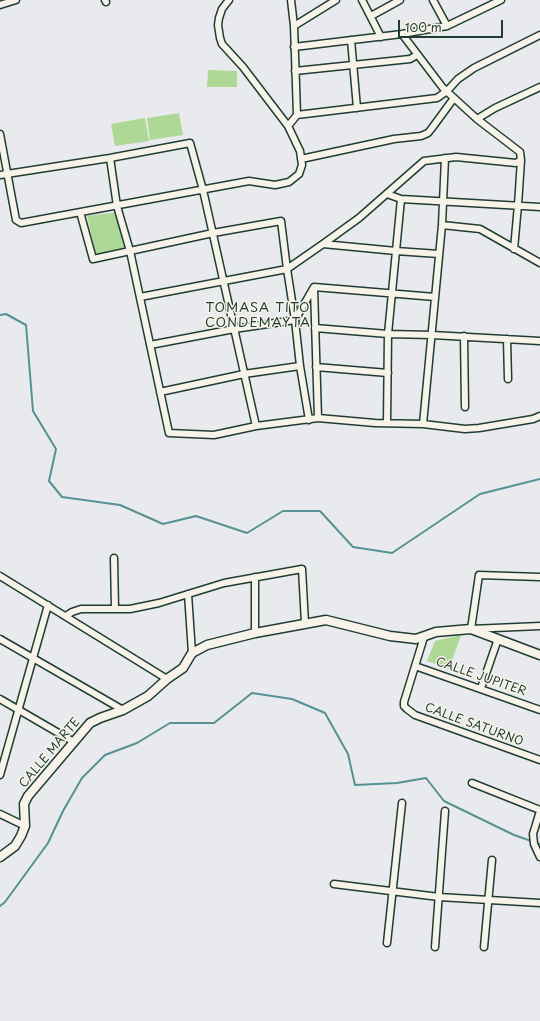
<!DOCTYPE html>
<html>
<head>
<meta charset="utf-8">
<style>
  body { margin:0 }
  #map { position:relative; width:540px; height:1021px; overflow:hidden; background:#e9eaee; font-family:"Playpen Sans",sans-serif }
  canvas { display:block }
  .scale { position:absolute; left:398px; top:20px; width:105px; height:18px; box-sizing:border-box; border:2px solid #1f3d34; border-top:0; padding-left:5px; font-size:12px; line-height:14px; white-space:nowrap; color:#1f3d34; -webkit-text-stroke:3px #f7f3e8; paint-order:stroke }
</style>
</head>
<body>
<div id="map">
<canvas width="540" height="1021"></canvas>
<div class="scale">100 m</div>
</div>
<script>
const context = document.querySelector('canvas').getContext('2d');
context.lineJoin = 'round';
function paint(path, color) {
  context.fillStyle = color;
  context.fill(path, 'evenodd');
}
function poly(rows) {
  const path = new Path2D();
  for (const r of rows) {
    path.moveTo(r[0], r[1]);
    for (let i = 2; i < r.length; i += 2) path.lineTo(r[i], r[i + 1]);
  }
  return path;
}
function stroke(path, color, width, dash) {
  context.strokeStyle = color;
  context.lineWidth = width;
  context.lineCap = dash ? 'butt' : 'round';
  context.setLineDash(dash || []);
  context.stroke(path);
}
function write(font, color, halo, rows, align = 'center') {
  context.font = font + ' "Playpen Sans",sans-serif';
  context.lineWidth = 3;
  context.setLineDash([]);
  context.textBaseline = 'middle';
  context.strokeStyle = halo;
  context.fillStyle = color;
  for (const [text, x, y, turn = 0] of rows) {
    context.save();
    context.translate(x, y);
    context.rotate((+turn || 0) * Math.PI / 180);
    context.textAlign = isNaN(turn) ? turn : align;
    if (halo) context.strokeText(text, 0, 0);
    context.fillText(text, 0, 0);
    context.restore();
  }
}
paint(poly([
  [208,70,237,71,237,87,207,87],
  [179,113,183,135,150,140,147,118],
  [145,118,149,141,115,146,111,124],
  [117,212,127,249,96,255,87,216],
  [461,635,449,669,427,661,435,641]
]), '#add895');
stroke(poly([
  [0,315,6,314,26,325,33,411,56,449,49,481,62,497,120,505,163,524,196,516,247,533,283,511,320,511,353,547,392,553,480,494,540,479],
  [0,906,5,902,48,843,63,811,82,778,105,755,137,743,170,723,214,723,252,693,292,699,325,713,348,754,355,785,397,783,426,778,444,801,514,835,540,844]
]), '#559293', 2);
const minor = poly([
  [105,0,106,2],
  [291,0,294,26,297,115],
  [362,0,381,37],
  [433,0,447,26],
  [0,5,16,0],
  [371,16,400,0],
  [294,26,336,0],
  [402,34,443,88,477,119,520,152,521,160,518,205,514,249],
  [351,40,357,108],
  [294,47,402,34,447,26,501,0],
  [295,71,410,59,417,55],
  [477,119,495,108,540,87],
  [288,126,297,115,437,98,447,91,458,79,474,68,540,35],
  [0,134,16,220,21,223,249,181,275,185,289,182,299,174,302,165,300,151,288,126,243,67,222,44,220,38,218,25,219,18,222,9,229,0],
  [110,158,117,206,130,251,169,433,214,435,256,426,318,418,375,423,423,424,465,429,479,428,533,419,540,416],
  [301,159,394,139,421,136,428,133,432,128,454,98],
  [0,175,110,158,190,143,203,190,256,426],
  [387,194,401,199,540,207],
  [80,212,93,259,213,233,281,221,287,269,295,320,300,366,309,420],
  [442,225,480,229,540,263],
  [323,244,396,251,439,254],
  [314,288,318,418],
  [140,297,287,269,323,244,359,218,424,161,456,157,516,163,521,160],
  [315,328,388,334,432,335,540,341],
  [464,336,465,407],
  [507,339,508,379],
  [150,345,234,329,295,320,314,287,435,297],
  [316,367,388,373],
  [160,392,244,374,300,366],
  [387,423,388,334,401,199],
  [423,424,442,225,445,158],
  [114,558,115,609],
  [0,576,167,679],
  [255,577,255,633],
  [540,577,479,575,471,629,540,626],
  [188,594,192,653],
  [66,616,72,612,81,609,130,609,159,603,224,583,302,569,305,623],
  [424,637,404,702,404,706,407,709,415,715,540,760],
  [0,639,123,710],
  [415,666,540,710],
  [481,688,498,639],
  [0,699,74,742],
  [0,775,48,605],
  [472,783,540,810],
  [540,811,533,834,534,844,540,857],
  [0,814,25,826],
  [334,884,439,897,540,903],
  [387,943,402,803],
  [435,947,445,811],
  [484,947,492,860]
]);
const tertiary = poly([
  [0,857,15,846,21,836,25,826,24,804,28,796,90,723,100,718,123,710,148,696,167,679,183,668,192,653,207,645,255,633,326,620,390,636,416,639,436,632,471,629,540,655]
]);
stroke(minor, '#1f3d34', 9);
stroke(tertiary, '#1f3d34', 11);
stroke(minor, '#f7f3e8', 6);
stroke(tertiary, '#f7f3e8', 8);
write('12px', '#1f3d34', '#f7f3e8', [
  ["CALLE JUPITER",481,677,19],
  ["CALLE SATURNO",474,725,20],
  ["CALLE MARTE",50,753,-50]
]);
context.letterSpacing = '1px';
write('13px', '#1f3d34', '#f7f3e8', [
  ["TOMASA TITO",258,308],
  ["CONDEMAYTA",258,323]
]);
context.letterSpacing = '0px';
</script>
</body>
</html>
